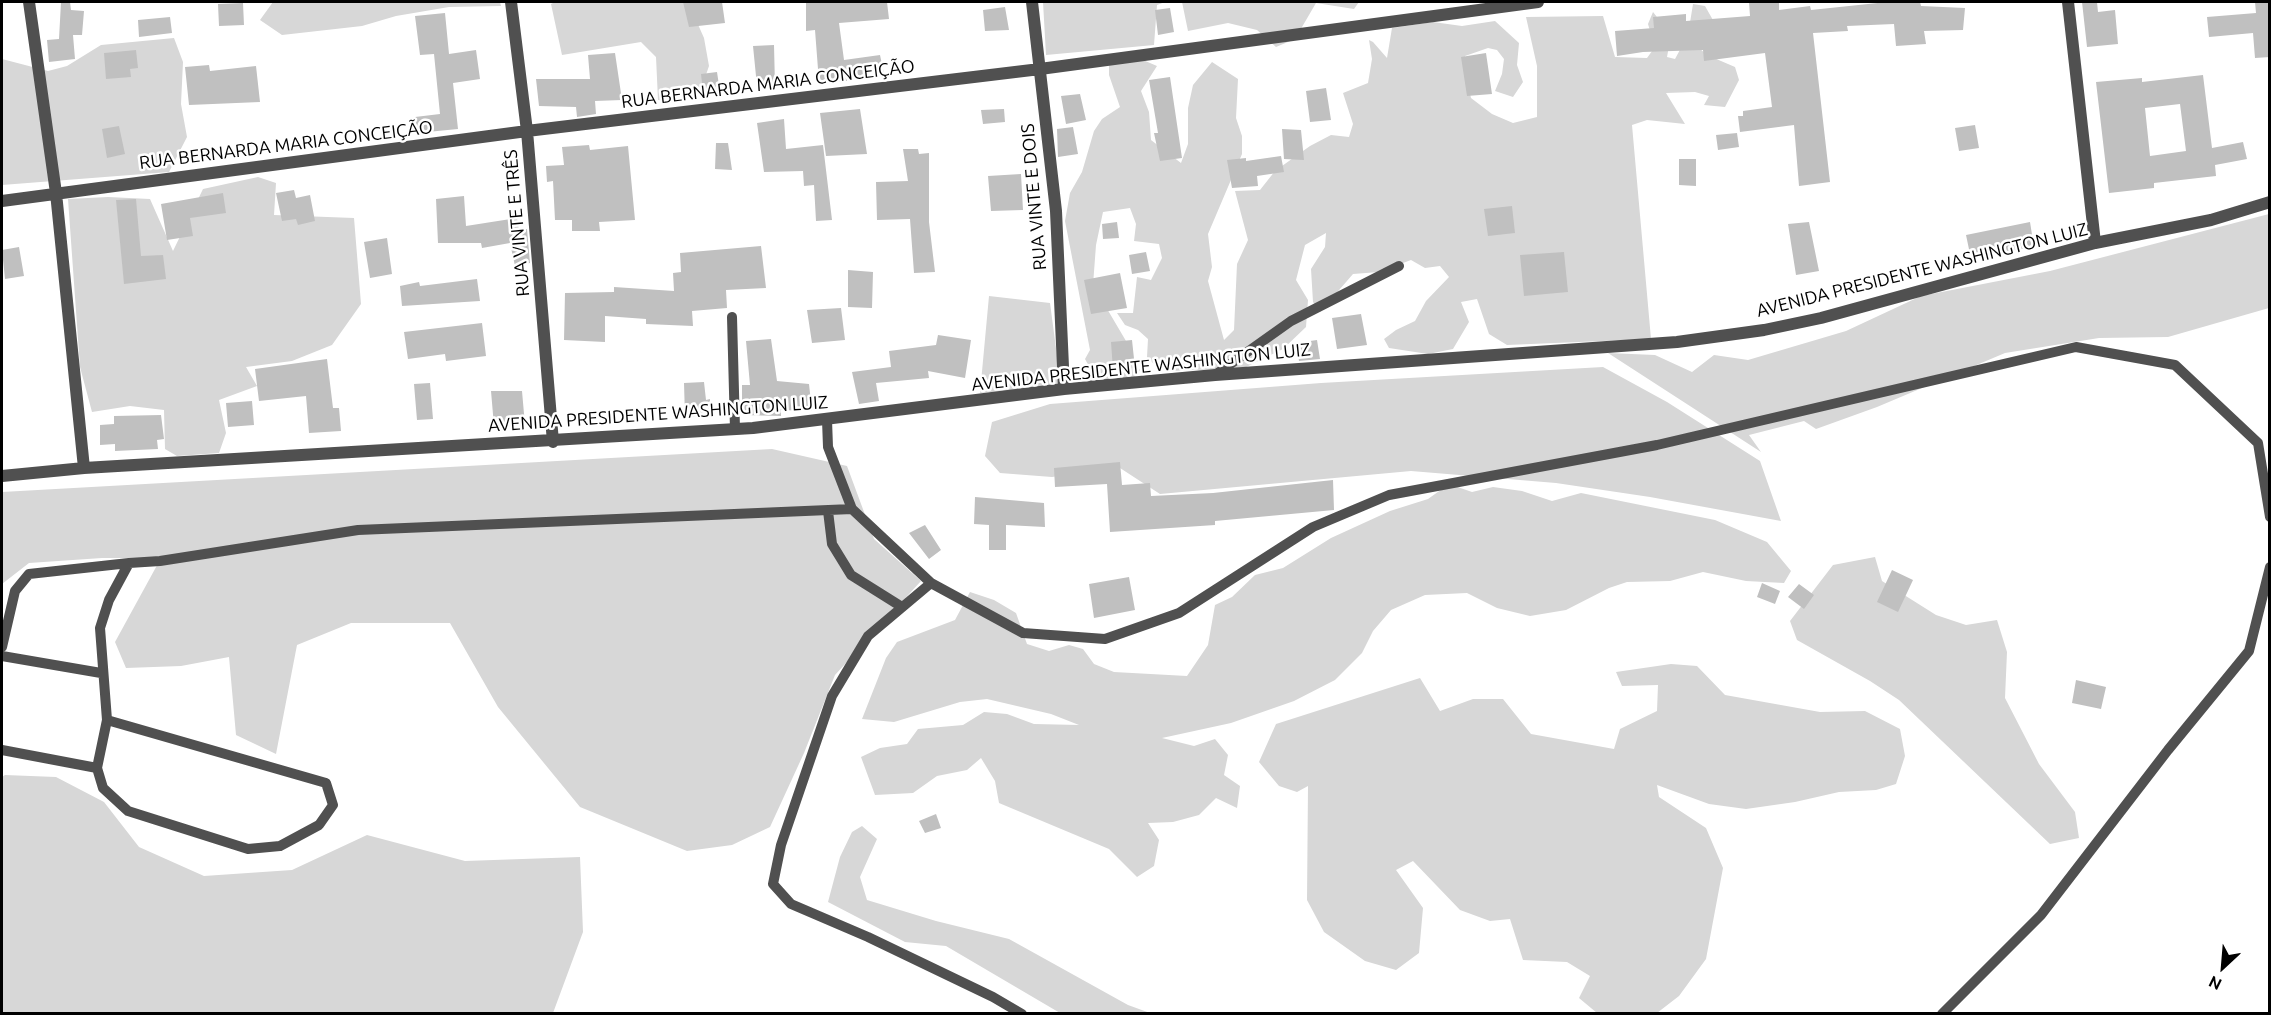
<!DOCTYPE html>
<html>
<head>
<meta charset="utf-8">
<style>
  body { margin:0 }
  #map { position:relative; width:2271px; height:1015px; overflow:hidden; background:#fff; font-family:Ubuntu,sans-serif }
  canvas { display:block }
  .frame { position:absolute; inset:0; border:3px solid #000; pointer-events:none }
  .north { position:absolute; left:2193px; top:937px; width:60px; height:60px; -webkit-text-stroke:4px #fff; paint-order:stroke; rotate:206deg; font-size:16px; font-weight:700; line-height:24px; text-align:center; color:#000 }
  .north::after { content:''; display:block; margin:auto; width:21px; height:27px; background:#000; clip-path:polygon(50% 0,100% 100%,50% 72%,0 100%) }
</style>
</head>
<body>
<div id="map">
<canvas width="2271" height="1015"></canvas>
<div class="frame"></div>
<div class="north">N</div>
</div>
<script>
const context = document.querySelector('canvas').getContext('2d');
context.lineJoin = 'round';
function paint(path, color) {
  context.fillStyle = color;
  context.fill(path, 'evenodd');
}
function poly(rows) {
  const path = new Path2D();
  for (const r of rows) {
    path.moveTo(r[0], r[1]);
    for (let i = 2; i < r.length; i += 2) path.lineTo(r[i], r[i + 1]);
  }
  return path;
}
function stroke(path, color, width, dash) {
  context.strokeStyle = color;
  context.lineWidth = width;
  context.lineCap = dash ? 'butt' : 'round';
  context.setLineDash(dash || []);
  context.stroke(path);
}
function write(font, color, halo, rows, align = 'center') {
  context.font = font + ' Ubuntu,sans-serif';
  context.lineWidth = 5;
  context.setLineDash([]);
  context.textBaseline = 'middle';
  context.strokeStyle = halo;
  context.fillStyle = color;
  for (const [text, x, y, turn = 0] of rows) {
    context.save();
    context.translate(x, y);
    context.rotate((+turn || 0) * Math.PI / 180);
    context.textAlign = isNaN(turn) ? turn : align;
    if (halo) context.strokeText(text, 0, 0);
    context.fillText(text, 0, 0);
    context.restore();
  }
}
paint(poly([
  [273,2,500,2,501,6,449,7,396,16,362,26,282,35,260,20],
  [555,2,688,2,704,38,709,66,700,92,681,102,658,100,656,57,641,42,562,55,551,4],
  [1043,2,1165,2,1157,5,1154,45,1046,55],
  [1182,2,1359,2,1354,9,1316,3,1295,39,1276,47,1257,30,1228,23,1188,31],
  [1693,4,1705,6,1718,29,1699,48,1707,55,1735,67,1739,80,1725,107,1704,105,1709,96,1695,92,1666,93,1685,124,1647,120,1632,125,1651,339,1507,345,1489,334,1477,299,1461,302,1469,322,1453,349,1428,354,1389,348,1384,339,1396,330,1415,321,1426,301,1449,277,1440,266,1425,268,1411,260,1379,272,1353,274,1320,312,1313,302,1311,269,1325,247,1326,233,1305,245,1296,280,1308,300,1306,327,1283,349,1244,368,1169,371,1158,368,1147,357,1148,339,1138,330,1125,325,1117,313,1133,313,1137,277,1151,280,1162,258,1159,244,1134,241,1136,224,1130,208,1103,212,1096,245,1093,285,1126,341,1120,351,1140,370,1132,381,1101,381,1092,372,1085,359,1090,350,1065,221,1070,193,1082,172,1094,131,1102,119,1120,107,1109,75,1109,65,1143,60,1157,66,1141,91,1149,112,1151,140,1181,163,1188,144,1188,108,1193,85,1212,62,1238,79,1236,118,1242,136,1242,154,1208,234,1212,267,1208,281,1224,340,1234,330,1237,264,1248,240,1235,191,1260,190,1275,171,1310,146,1331,135,1349,137,1353,124,1343,93,1368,83,1372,59,1369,40,1373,42,1387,58,1392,28,1433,22,1462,26,1495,21,1519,43,1517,65,1523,82,1513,97,1495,91,1502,74,1504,59,1497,50,1488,48,1465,56,1466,76,1471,98,1492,114,1513,123,1537,117,1537,66,1526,17,1603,16,1615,57,1647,58,1655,47,1648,24,1653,12,1671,35,1667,57,1675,59,1688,35],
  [174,38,183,62,181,104,187,137,169,172,2,185,2,59,48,71,67,66,101,45],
  [258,177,276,183,274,215,354,218,361,304,332,345,292,361,246,367,257,386,219,400,226,433,219,453,177,456,165,449,164,410,130,406,92,412,80,367,68,199,108,197,150,199,173,251,203,189],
  [2269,214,2269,308,2168,337,2099,338,2005,353,1877,407,1816,429,1804,421,1749,435,1761,452,1608,353,1655,355,1692,372,1714,355,1748,360,1846,331,1921,296,2050,271],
  [989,296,1050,303,1061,386,980,393],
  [1603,367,1667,402,1760,461,1781,521,1650,497,1556,483,1411,471,1160,494,1120,468,1052,477,1000,473,985,456,992,422,1050,404,1321,383],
  [772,449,847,466,874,539,921,581,835,675,804,753,770,827,732,845,687,851,580,807,498,707,450,623,351,623,297,645,276,754,236,735,229,657,181,666,126,668,115,642,161,558,102,558,29,563,2,584,2,492],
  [1449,484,1472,492,1493,487,1522,491,1552,501,1581,493,1715,520,1767,542,1791,571,1784,583,1746,581,1703,572,1670,581,1627,582,1609,588,1566,610,1530,616,1497,608,1467,593,1425,595,1391,610,1373,631,1362,653,1335,680,1294,701,1231,723,1162,738,1194,746,1215,739,1228,755,1224,775,1240,786,1237,808,1216,798,1199,815,1173,822,1148,823,1159,840,1154,866,1137,877,1109,849,999,803,995,781,981,758,967,770,937,776,913,793,875,795,861,757,880,748,907,744,918,729,963,725,984,712,1007,714,1034,724,1079,725,1051,714,987,699,960,702,894,722,862,719,886,658,897,642,955,620,970,592,994,600,1016,613,1027,644,1049,651,1069,645,1083,649,1094,664,1114,672,1187,676,1208,645,1215,605,1232,597,1255,575,1283,568,1331,538,1390,511,1428,499],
  [1875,557,1882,581,1936,615,1966,625,1997,620,2007,652,2005,698,2039,764,2075,812,2079,838,2050,844,1899,700,1870,681,1797,640,1790,621,1833,565],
  [1671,664,1697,666,1725,695,1820,712,1865,711,1900,729,1905,756,1896,784,1876,790,1839,792,1795,802,1746,809,1709,804,1657,785,1659,797,1706,828,1723,868,1706,959,1679,996,1657,1013,1597,1013,1579,998,1590,976,1567,962,1523,960,1510,919,1490,921,1460,910,1413,861,1396,870,1423,908,1419,953,1396,970,1365,961,1324,932,1307,900,1308,786,1297,792,1279,786,1259,762,1276,724,1420,678,1440,711,1473,699,1503,699,1531,734,1614,749,1620,729,1657,711,1658,685,1622,686,1616,672],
  [5,775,56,777,104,802,139,847,204,876,292,870,367,835,465,861,580,857,583,932,553,1013,2,1013,2,777],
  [862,826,877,839,860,877,867,900,936,921,1009,939,1128,1005,1150,1013,1060,1013,946,946,905,942,828,902,840,857,852,832]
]), '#d7d7d7');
paint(poly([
  [61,2,70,2,71,10,84,11,82,35,73,35,75,59,49,62,47,40,59,39],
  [683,2,722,2,725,23,689,27],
  [806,2,887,2,889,19,839,23,844,60,880,55,884,74,846,78,847,81,819,82,815,30,806,31],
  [1749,2,1779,2,1779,10,1810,6,1811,10,1887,2,1920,2,1921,6,1965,8,1963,30,1924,31,1926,44,1896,46,1894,24,1847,26,1848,31,1813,33,1830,182,1799,186,1794,125,1740,132,1738,116,1743,116,1743,111,1772,107,1765,53,1704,61,1703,50,1643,52,1617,56,1615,31,1654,28,1653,17,1686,14,1686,21,1750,16],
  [2082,2,2097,2,2098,12,2115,10,2118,44,2087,47],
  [2255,2,2270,2,2270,57,2255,58,2253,33,2209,37,2207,17,2256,13],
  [243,3,244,25,219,26,218,4],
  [1005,7,1009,30,985,31,983,10],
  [1170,8,1174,32,1158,35,1155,10],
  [445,13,449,54,476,50,480,79,453,83,458,129,417,133,415,117,440,114,434,54,420,55,415,16],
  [170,17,172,33,139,37,138,20],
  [774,45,775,86,757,86,753,46],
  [136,50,138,68,130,69,131,77,106,79,104,53],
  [615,53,622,100,595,101,596,114,577,117,576,107,539,106,536,79,590,79,588,55],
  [1486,53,1492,94,1467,96,1461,57],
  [209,65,210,71,256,66,260,102,189,105,185,67],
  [717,72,720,92,703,92,701,74],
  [2203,75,2212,148,2243,142,2247,159,2215,165,2216,176,2154,183,2154,188,2109,193,2096,82,2142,78,2142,82],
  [2180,104,2186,151,2150,156,2145,108],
  [1170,77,1182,158,1160,161,1154,133,1158,133,1149,80],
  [1326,88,1331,120,1310,122,1306,91],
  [1080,94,1086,120,1066,124,1061,96],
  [860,109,867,154,826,156,820,113],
  [1004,109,1005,122,983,124,981,110],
  [784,119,786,149,823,145,832,220,816,221,814,185,804,186,803,171,764,172,757,123],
  [1975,125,1979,148,1959,151,1955,128],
  [119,126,125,154,107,158,102,129],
  [1073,127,1078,154,1058,157,1057,129],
  [1282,129,1301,130,1304,160,1284,159],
  [1737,133,1739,147,1718,150,1716,135],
  [716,143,728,143,732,170,715,169],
  [589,145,590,150,628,146,635,220,599,222,600,231,572,231,572,220,555,220,553,181,547,182,546,166,564,165,562,147],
  [903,149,918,149,919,154,929,153,929,222,935,272,914,273,910,219,877,220,876,182,908,181],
  [1281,156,1284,172,1257,176,1258,186,1232,188,1227,160,1246,158,1246,161],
  [1679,159,1696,159,1696,186,1679,185],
  [1021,174,1023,210,991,211,988,176],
  [294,190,296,198,310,195,315,221,298,225,296,219,282,221,276,193],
  [223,193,226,213,190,218,193,236,167,240,161,204],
  [464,196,466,226,517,218,519,230,527,229,530,263,515,266,510,243,482,248,481,243,438,243,436,199],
  [136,199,141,256,163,255,166,279,124,284,116,200],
  [1512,206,1515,233,1488,236,1484,209],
  [1117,222,1119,238,1103,239,1102,224],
  [1809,222,1819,271,1796,275,1788,224],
  [2030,222,2034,247,2004,252,2003,248,1970,254,1966,235],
  [387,238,392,274,370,278,364,242],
  [761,246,766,288,726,290,727,308,692,311,693,326,646,324,646,319,605,316,605,342,564,340,565,293,614,292,614,287,674,291,673,273,681,272,680,253],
  [19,247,24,276,5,279,2,250],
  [1146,252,1150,271,1132,274,1129,255],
  [1564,252,1568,292,1524,296,1520,255],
  [848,270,873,272,872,308,848,307],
  [1120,273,1127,308,1091,314,1084,280],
  [477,279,480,301,402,306,400,286,419,282,420,286],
  [841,308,845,340,812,343,807,310],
  [1361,314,1367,345,1337,349,1332,318],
  [482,323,486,356,446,361,445,354,408,359,404,332],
  [938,335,971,340,965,378,928,371,929,378,876,383,879,401,859,404,852,372,891,367,889,351,936,345],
  [771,339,777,381,809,384,812,411,781,410,781,416,742,415,742,385,750,385,746,341],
  [1132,340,1135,368,1113,370,1111,342],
  [1317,340,1320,359,1299,361,1296,343],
  [327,359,333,408,339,408,341,431,309,433,306,396,259,401,255,369],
  [704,382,706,400,710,399,710,415,685,417,684,383],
  [430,383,433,419,417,420,414,384],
  [491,391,522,391,525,425,494,426],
  [252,401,254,425,228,427,226,403],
  [161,415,164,439,157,440,158,449,115,451,115,444,100,445,100,425,114,424,114,416],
  [1120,462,1122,485,1150,483,1151,496,1213,493,1333,480,1334,510,1215,521,1215,525,1110,532,1107,484,1055,487,1054,468],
  [975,497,1044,503,1045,527,1006,525,1006,550,989,550,989,525,974,524],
  [925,525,941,550,929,559,909,533],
  [1892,570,1913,580,1898,612,1877,602],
  [1129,577,1135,610,1094,618,1089,584],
  [1762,583,1780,591,1775,604,1757,597],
  [1799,584,1814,595,1804,609,1788,597],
  [2076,680,2106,687,2101,709,2072,703],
  [936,814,941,828,925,833,919,821]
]), '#c0c0c0');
stroke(poly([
  [732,317,735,429],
  [1215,375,1291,321,1399,266],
  [827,420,828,447,852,509,931,583,1023,633,1105,639,1179,613,1313,527,1389,495,1657,445,2076,347,2175,365,2258,443,2270,517],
  [828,511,832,544,851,575,902,607],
  [931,583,868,636,832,696,781,845,773,884,791,904,868,937,993,997,1022,1014],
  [2,647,15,591,29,574,129,563],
  [2,656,101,673],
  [107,720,326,783,333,805,319,825,280,846,248,849,128,811,103,788,97,768,107,720,100,628,109,600,129,563,160,561,358,530,852,509],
  [2,750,97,768],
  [1942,1014,2041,915,2168,750,2249,651,2270,567]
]), '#505050', 10);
stroke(poly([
  [29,2,56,193,84,468],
  [511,2,527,131,553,442],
  [1032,2,1056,211,1064,389],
  [2068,2,2095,243],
  [2,201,527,131,1040,69,1538,2],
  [2,476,84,468,753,428,1064,389,1215,375,1677,342,1764,330,1821,318,2095,243,2211,220,2270,202]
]), '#505050', 12);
write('18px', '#000', '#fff', [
  ["RUA BERNARDA MARIA CONCEIÇÃO",768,84,-7],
  ["RUA BERNARDA MARIA CONCEIÇÃO",286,145,-7],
  ["RUA VINTE E DOIS",1034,197,-95],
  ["RUA VINTE E TRÊS",517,223,-95],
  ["AVENIDA PRESIDENTE WASHINGTON LUIZ",1922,270,-14],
  ["AVENIDA PRESIDENTE WASHINGTON LUIZ",1141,367,-6],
  ["AVENIDA PRESIDENTE WASHINGTON LUIZ",658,414,-4]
]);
</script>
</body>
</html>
